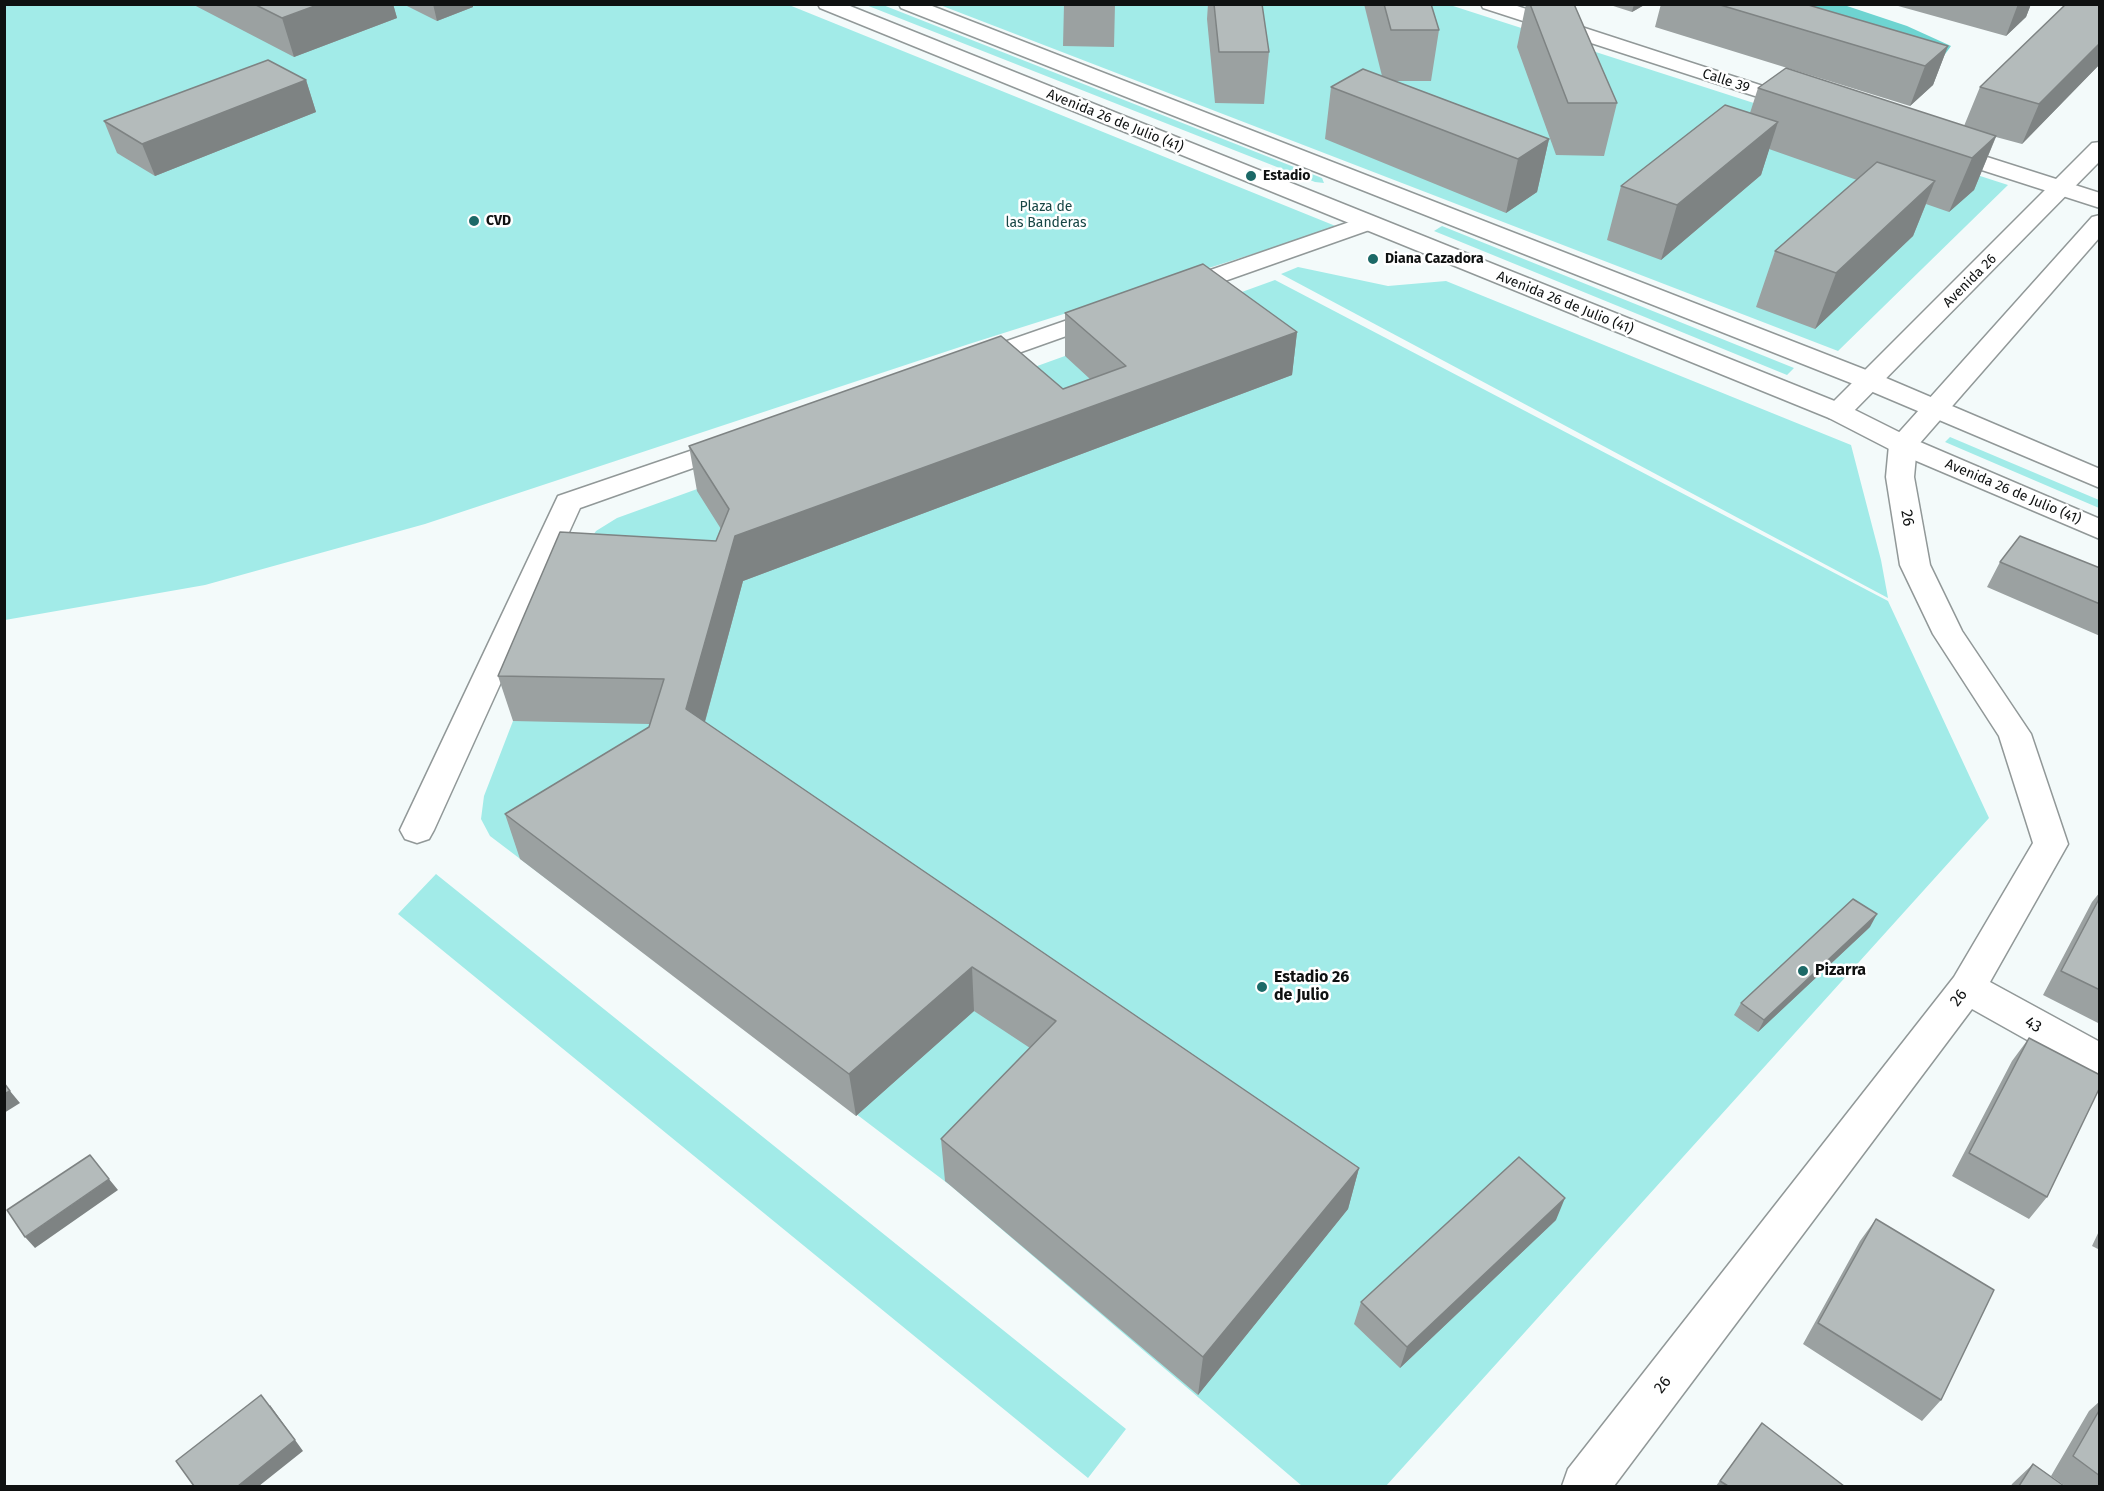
<!DOCTYPE html>
<html>
<head>
<meta charset="utf-8">
<style>
  body { margin:0 }
  #map { position:relative; width:2104px; height:1491px; overflow:hidden; background:#f3fafa; font-family:"Fira Sans",sans-serif }
  canvas { display:block }
  .frame { position:absolute; inset:0; border:6px solid #0f1111; pointer-events:none }
</style>
</head>
<body>
<div id="map">
<canvas width="2104" height="1491"></canvas>
<div class="frame"></div>
</div>
<script>
const context = document.querySelector('canvas').getContext('2d');
context.lineJoin = 'round';
function paint(path, color) {
  context.fillStyle = color;
  context.fill(path, 'evenodd');
}
function poly(rows) {
  const path = new Path2D();
  for (const r of rows) {
    path.moveTo(r[0], r[1]);
    for (let i = 2; i < r.length; i += 2) path.lineTo(r[i], r[i + 1]);
  }
  return path;
}
function stroke(path, color, width, dash) {
  context.strokeStyle = color;
  context.lineWidth = width;
  context.lineCap = dash ? 'butt' : 'round';
  context.setLineDash(dash || []);
  context.stroke(path);
}
function write(font, color, halo, rows, align = 'center') {
  context.font = font + ' "Fira Sans",sans-serif';
  context.lineWidth = 5;
  context.setLineDash([]);
  context.textBaseline = 'middle';
  context.strokeStyle = halo;
  context.fillStyle = color;
  for (const [text, x, y, turn = 0] of rows) {
    context.save();
    context.translate(x, y);
    context.rotate((+turn || 0) * Math.PI / 180);
    context.textAlign = isNaN(turn) ? turn : align;
    if (halo) context.strokeText(text, 0, 0);
    context.fillText(text, 0, 0);
    context.restore();
  }
}
paint(poly([
  [4,5,789,5,1338,227,969,344,425,524,205,585,5,620],
  [866,5,883,5,1322,178,1324,183,1315,182],
  [940,5,1450,5,2008,185,1838,351],
  [1442,226,1794,368,1787,375,1434,231],
  [1298,267,1388,286,1446,281,1851,445,1881,560,1888,598,1281,274],
  [1275,280,1888,601,1989,818,1386,1486,1302,1486,951,1186,490,836,481,819,484,796,513,721,585,547,596,531,617,518],
  [1950,437,2099,500,2099,508,1945,442],
  [436,874,1126,1429,1088,1478,398,914]
]), '#a2ebe8');
paint(poly([
  [1696,5,1844,5,1907,26,1951,46,1943,57]
]), '#6ed4d1');
const service = poly([
  [1367,216,1375,218,1379,223,1375,228,1185,295,1176,297,1167,295,1164,290,1167,285,1367,216],
  [1108,306,1117,308,1120,313,1117,318,979,367,970,370,961,367,957,362,961,357,1108,306],
  [734,436,744,438,748,444,744,450,580,508,434,830,429,839,417,843,405,839,400,830,558,496,734,436]
]);
const minor = poly([
  [1481,4,1511,4,1806,100,1810,104,1806,108,1792,108,1483,8,1481,4],
  [1943,143,2100,193,2100,208,1935,155,1932,150,1935,145,1943,143],
  [1903,437,1913,439,1917,445,1914,477,1930,565,1962,631,2031,734,2068,844,1990,982,2100,1042,2100,1077,2086,1073,1972,1009,1614,1486,1562,1486,1568,1469,1954,977,2033,843,1999,736,1933,634,1900,565,1886,477,1889,445,1893,439,1903,437]
]);
const tertiary = poly([
  [2100,142,2100,161,1847,418,1838,420,1829,418,1825,412,1829,406,2092,143,2100,142],
  [2100,215,2100,237,1913,451,1903,453,1893,451,1889,445,1893,439,2092,217,2100,215]
]);
const secondary = poly([
  [818,4,845,4,1847,406,1913,439,2100,519,2100,539,1893,451,1829,418,820,8,818,4],
  [899,4,927,4,1879,375,2100,469,2100,488,1861,387,901,8,899,4]
]);
stroke(service, '#919898', 3);
stroke(minor, '#919898', 3);
stroke(tertiary, '#919898', 3);
stroke(secondary, '#919898', 3);
paint(service, '#fff');
paint(minor, '#fff');
paint(tertiary, '#fff');
paint(secondary, '#fff');
paint(poly([
  [192,4,393,4,397,18,294,57],
  [403,4,473,4,473,7,437,21],
  [1064,4,1115,4,1114,47,1063,46],
  [1208,4,1262,4,1269,52,1264,104,1215,103,1207,19],
  [1364,4,1431,4,1439,30,1431,81,1395,81,1549,139,1537,192,1506,213,1325,139,1331,87,1382,76],
  [1526,4,1574,4,1617,103,1604,156,1556,155,1517,47],
  [1607,4,1646,4,1632,12],
  [1661,4,1805,4,1948,46,1933,85,1910,106,1655,27],
  [1891,4,2031,4,2026,17,2006,36],
  [2100,4,2100,64,2022,144,1996,137,1974,190,1949,212,1926,204,1913,236,1815,329,1756,307,1775,251,1857,180,1769,149,1761,175,1661,260,1607,240,1621,186,1750,113,1758,88,1964,126,1980,87],
  [306,80,316,112,155,176,117,153,104,121],
  [1065,313,1297,332,1292,375,743,581,705,722,1359,1168,1348,1209,1198,1395,945,1181,941,1139,1030,1048,974,1011,856,1116,520,859,505,814,649,727,649,724,513,721,498,676,716,541,721,529,697,491,689,446,1063,389,1090,379,1065,356],
  [2000,562,2100,568,2100,636,1987,587],
  [2100,892,2100,1024,2043,995,2092,902],
  [1870,927,1758,1032,1734,1015,1741,1003],
  [2029,1038,2047,1197,2029,1219,1952,1176,2012,1061],
  [1876,1219,1941,1400,1922,1421,1803,1344,1860,1241],
  [1556,1220,1400,1368,1354,1324,1361,1302],
  [2100,1229,2100,1250,2092,1246],
  [2100,1401,2100,1486,2065,1486,2051,1476,2089,1411],
  [1762,1423,1844,1486,1716,1486],
  [2033,1464,2064,1486,2011,1486,2012,1484]
]), '#9ba1a1');
paint(poly([
  [320,4,393,4,397,18,294,57,282,18],
  [433,4,473,4,473,7,437,21],
  [1634,4,1646,4,1632,12],
  [2018,4,2031,4,2026,17,2006,36],
  [2100,43,2100,64,2022,144,2039,104],
  [1948,46,1933,85,1910,106,1925,66],
  [306,80,316,112,155,176,142,144],
  [1778,122,1761,175,1661,260,1677,205],
  [1996,136,1974,190,1949,212,1972,158],
  [1549,139,1537,192,1506,213,1518,159],
  [1935,181,1913,236,1815,329,1836,273],
  [1297,332,1292,375,743,581,696,754,686,709,735,536],
  [1877,914,1870,927,1758,1032,1764,1020],
  [972,967,974,1011,856,1116,849,1074],
  [10,1091,20,1103,4,1113,4,1094],
  [1359,1168,1348,1209,1198,1395,1203,1357],
  [109,1179,118,1190,35,1248,25,1237],
  [1565,1198,1556,1220,1400,1368,1407,1347],
  [270,1405,303,1451,259,1486,238,1486]
]), '#7e8383');
const building = poly([
  [254,4,320,4,282,18,254,4],
  [1214,4,1262,4,1269,52,1219,52,1214,4],
  [1384,4,1431,4,1439,30,1391,30,1384,4],
  [1530,4,1574,4,1617,103,1568,103,1530,4],
  [1717,4,1805,4,1948,46,1925,66,1717,4],
  [2066,4,2100,4,2100,43,2039,104,1980,87,2066,4],
  [268,60,306,80,142,144,104,121,268,60],
  [1786,68,1996,136,1972,158,1758,88,1786,68],
  [1363,69,1549,139,1518,159,1331,87,1363,69],
  [1725,105,1778,122,1677,205,1621,186,1725,105],
  [1877,162,1935,181,1836,273,1775,251,1877,162],
  [1203,264,1297,332,735,536,686,709,1359,1168,1203,1357,941,1139,1056,1021,972,967,849,1074,505,814,649,727,664,679,498,676,560,532,716,541,729,509,689,446,1001,336,1063,389,1126,366,1065,313,1203,264],
  [2020,536,2100,568,2100,604,2000,562,2020,536],
  [2100,897,2100,990,2061,971,2100,897],
  [1853,899,1877,914,1764,1020,1741,1003,1853,899],
  [2029,1038,2100,1075,2100,1087,2047,1197,1969,1153,2029,1038],
  [4,1083,10,1091,4,1094,4,1083],
  [90,1155,109,1179,25,1237,7,1210,90,1155],
  [1519,1157,1565,1198,1407,1347,1361,1302,1519,1157],
  [1876,1219,1994,1290,1941,1400,1818,1323,1876,1219],
  [261,1395,295,1440,238,1486,194,1486,176,1461,261,1395],
  [2100,1409,2100,1476,2073,1456,2100,1409],
  [1762,1423,1844,1486,1728,1486,1720,1481,1762,1423],
  [2033,1464,2064,1486,2019,1486,2033,1464]
]);
paint(building, '#b4bbbb');
stroke(building, '#7e8383', 1.5);
for (const [x, y, r, color] of [
  [1251,176,6,"#1c6967"],
  [474,221,6,"#1c6967"],
  [1373,259,6,"#1c6967"],
  [1803,971,6,"#1c6967"],
  [1262,987,6,"#1c6967"]
]) {
  const dot = new Path2D();
  dot.arc(x, y, r, 0, 2 * Math.PI);
  context.fillStyle = color;
  context.fill(dot);
  stroke(dot, '#fff', 2);
}
write('14px', '#0f1111', '#fff', [
  ["Calle 39",1726,81,18],
  ["Avenida 26 de Julio (41)",1115,121,22],
  ["Avenida 26",1970,281,-45],
  ["Avenida 26 de Julio (41)",1565,303,22],
  ["Avenida 26 de Julio (41)",2013,492,23]
]);
write('bold 14px', '#0f1111', '#fff', [
  ["Estadio",1263,176],
  ["CVD",486,221],
  ["Diana Cazadora",1385,259]
], 'left');
write('14px', '#174645', '#fff', [
  ["Plaza de",1046,207],
  ["las Banderas",1046,223]
]);
write('16px', '#0f1111', '#fff', [
  ["26",1907,518,80],
  ["26",1959,998,-53],
  ["43",2033,1025,29],
  ["26",1663,1385,-53]
]);
write('bold 16px', '#0f1111', '#fff', [
  ["Pizarra",1815,971],
  ["Estadio 26",1274,978],
  ["de Julio",1274,996]
], 'left');
</script>
</body>
</html>
